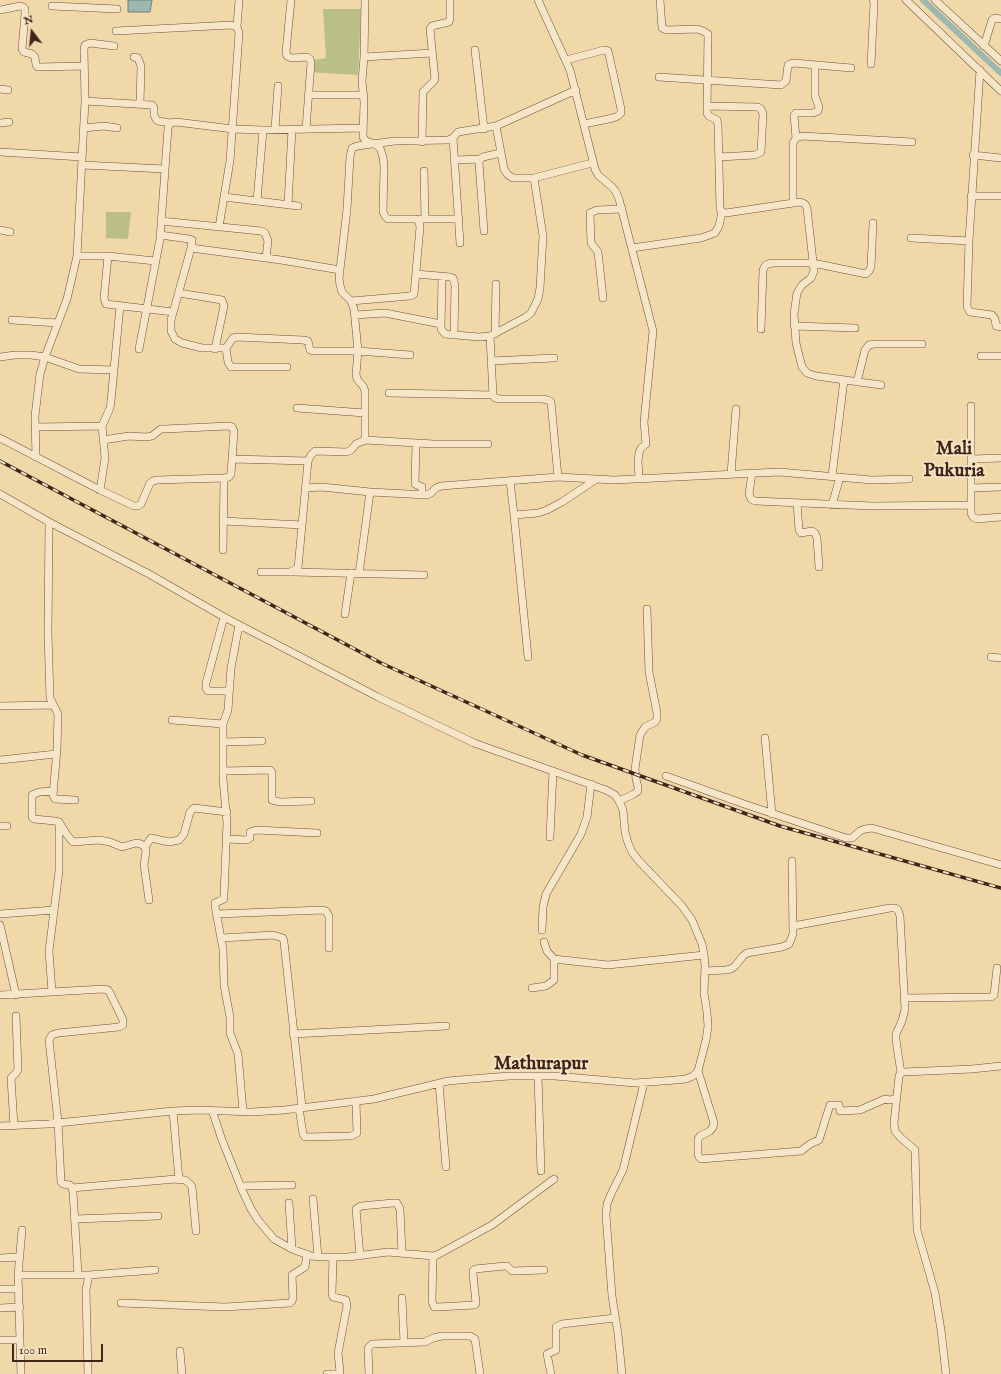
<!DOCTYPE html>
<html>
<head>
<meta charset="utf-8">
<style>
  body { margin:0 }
  #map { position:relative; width:1001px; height:1374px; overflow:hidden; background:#f1d8a9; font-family:"IM FELL English",serif }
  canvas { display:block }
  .north { position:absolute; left:12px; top:12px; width:40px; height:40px; -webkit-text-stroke:3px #f6e6c7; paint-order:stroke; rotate:344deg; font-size:11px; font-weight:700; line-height:16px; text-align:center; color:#432418 }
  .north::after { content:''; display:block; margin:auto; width:14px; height:18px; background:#432418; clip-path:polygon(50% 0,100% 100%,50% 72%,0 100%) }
  .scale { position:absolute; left:12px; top:1344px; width:91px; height:18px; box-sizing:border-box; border:2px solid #432418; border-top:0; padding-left:5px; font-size:12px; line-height:14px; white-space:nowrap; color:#432418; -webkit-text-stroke:3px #f6e6c7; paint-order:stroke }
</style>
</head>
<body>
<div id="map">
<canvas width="1001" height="1374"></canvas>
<div class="north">N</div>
<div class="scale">100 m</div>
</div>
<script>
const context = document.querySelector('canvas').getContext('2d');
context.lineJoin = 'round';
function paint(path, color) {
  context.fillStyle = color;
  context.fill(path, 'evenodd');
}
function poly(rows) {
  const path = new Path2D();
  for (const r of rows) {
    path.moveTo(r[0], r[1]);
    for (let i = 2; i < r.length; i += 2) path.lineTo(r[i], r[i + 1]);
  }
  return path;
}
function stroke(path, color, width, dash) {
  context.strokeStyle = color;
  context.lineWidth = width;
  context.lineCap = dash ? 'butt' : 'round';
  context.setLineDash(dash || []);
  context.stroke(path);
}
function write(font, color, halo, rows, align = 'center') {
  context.font = font + ' "IM FELL English",serif';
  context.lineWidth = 3.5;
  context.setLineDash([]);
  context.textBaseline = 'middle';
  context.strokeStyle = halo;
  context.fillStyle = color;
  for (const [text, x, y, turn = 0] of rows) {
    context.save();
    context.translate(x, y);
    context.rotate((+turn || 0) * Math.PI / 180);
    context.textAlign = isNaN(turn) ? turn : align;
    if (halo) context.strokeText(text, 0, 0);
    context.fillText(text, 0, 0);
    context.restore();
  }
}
paint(poly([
  [323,9,361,9,358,75,307,72,307,61,326,58],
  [106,212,131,212,128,239,106,238]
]), '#babf88');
const water = poly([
  [128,0,152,0,150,12,128,12,128,0]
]);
paint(water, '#9cb8b0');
stroke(water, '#787d73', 1);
stroke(poly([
  [923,0,1001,73]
]), '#9cb8b0', 6);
const minor = poly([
  [291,0,286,52,287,56,292,58,307,57,310,59,311,63,306,129],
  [538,0,570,70,595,169,598,175,612,187,616,192,619,199,653,331,644,422,646,444,641,448,639,453,638,461,639,478],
  [660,0,662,28,667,30,697,29,703,31,708,34,707,113,709,116,717,120,718,125,720,209,722,212,726,213,800,202,805,204,807,208,814,271,811,278,802,285,797,293,794,314,796,343,802,367,807,373,816,376,881,385],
  [906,0,1001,91],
  [935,0,1001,61],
  [52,6,117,9],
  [0,10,20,6,23,7,25,9,25,14,22,49,24,52,32,54,35,57,36,65,38,67,84,66],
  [237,27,239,0],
  [116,31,231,25,237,27,239,33,230,161,219,227],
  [984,46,992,20,995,18,1001,19],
  [475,50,484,129],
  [134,57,138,58,141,66,140,104],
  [364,57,432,53],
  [566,60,604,50,608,51,609,55,621,109,621,113,618,116,613,118,584,124],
  [871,64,874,3,873,0],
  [980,70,969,241,967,307,970,312,992,315,995,319,996,326,1001,327],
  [659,77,781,85,786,81,788,65,790,64,794,63,851,68],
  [0,89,8,90],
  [308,95,364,95],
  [85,101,152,105,154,108,154,115,156,119,158,121,170,123],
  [707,106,758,107,761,109,763,114,761,152,755,155,719,157],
  [0,123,9,122],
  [496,126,504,169,508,175,513,178,534,178,592,163],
  [84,128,104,126,117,128],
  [275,129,278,86],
  [453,138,460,243],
  [796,138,794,115,796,113,813,113,818,111,819,107,815,96,815,65],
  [422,142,423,92,433,82,435,79,430,29,432,26,449,22,450,19,450,0],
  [0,152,82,157],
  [973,155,1001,158],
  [456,160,480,159],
  [82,165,165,169],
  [424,171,425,219],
  [971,196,1001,196],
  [224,197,298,206],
  [257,201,263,130],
  [793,202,793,143,796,138,802,136,912,142],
  [288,205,292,129],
  [421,219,459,219],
  [161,221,261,231,265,233,268,241,266,258],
  [0,230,10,232],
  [484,231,479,163,480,159,483,157,500,153],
  [160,235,189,239,192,240,191,248],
  [911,238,969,241],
  [632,248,701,238,715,233,719,226,722,212],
  [77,256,108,256,155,261],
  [108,256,104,298,106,304,173,312],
  [340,270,281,260,191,248,171,320,171,331,175,339,182,343,202,348,226,348,233,338,237,337,303,340,308,341,310,350,313,351,358,351,410,355],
  [416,274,450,277,453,278,455,285,454,335],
  [442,276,441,329,445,334,479,337,490,336,526,317,531,313,538,299,540,288,543,236,534,178],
  [179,293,222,300,224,306,215,349],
  [603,298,598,252,591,243,590,213,597,210,622,209],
  [351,301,410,296,414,294,420,227,419,222,416,219,388,219,385,216,383,212,384,167,383,157,380,148,375,144,366,141,363,137,364,102,362,81,364,57,365,0],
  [355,315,385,313,441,324],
  [12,320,58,323],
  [794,326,855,328],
  [761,329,763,270,765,266,768,264,773,263,813,263,866,274,869,271,871,267,873,223],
  [495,334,496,284],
  [490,336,493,395,495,398,500,399,542,399,548,400,551,402,558,477],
  [226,348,228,362,231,367,287,367],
  [139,349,160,239,168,128,170,123,176,122,233,129,263,130,362,128],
  [981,356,1001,356],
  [0,357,15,355,31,355,45,357,79,369,114,370],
  [491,361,554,358],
  [857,382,865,350,869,345,874,344,922,344],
  [389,393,493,395],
  [971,406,971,513,973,517,977,519,1001,517],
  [297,408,365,413],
  [36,427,102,426],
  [0,438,100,490,134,506,138,506,141,504,150,483,153,481,157,480,224,478,229,477,231,474,234,431,232,427,228,426,165,429,161,429,152,436,146,437,129,436,103,440],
  [365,440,365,391,363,386,357,379,356,374,358,351,354,309,351,301,342,292,340,285,339,278,347,209,350,157,352,148,357,146,395,141,448,140,453,138,458,132,496,126,576,90],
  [416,443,415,484,422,487,422,495],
  [36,457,35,416,40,374,45,357,67,299,77,256,85,101,84,49,85,45,90,43,114,46],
  [232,459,308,461],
  [972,459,1001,458],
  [752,473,749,494,751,499,755,501,872,506,971,505],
  [731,474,736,409],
  [832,476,844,380],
  [510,481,514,515,528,657],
  [306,488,322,487,370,492,427,495,431,493,436,488,441,486,558,477,614,480,779,472,872,480,909,479],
  [971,488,1001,487],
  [100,490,105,458,102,426,110,408,111,401,120,306],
  [0,494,49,522,149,574,224,617,378,697,474,743,606,790,615,795,619,801,623,810,625,832,628,843,632,852,639,861,682,906,692,920,702,944,704,955,705,965,704,993,707,1012,708,1026,706,1040,698,1071,693,1076,686,1079,676,1080,635,1083,555,1076,509,1076,483,1078,448,1081,374,1099,284,1110,252,1112,200,1110,173,1111,48,1124,0,1126],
  [797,503,799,530,801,533,812,531,815,533,817,538,819,567],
  [832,505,840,477],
  [514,515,538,513,547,510,562,502,595,480],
  [223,521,302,525],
  [49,522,48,634,50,698,58,714,57,749,53,795,55,799,75,800],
  [223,550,224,478],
  [261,572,290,572,298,568,308,461,311,455,315,451,347,452,351,450,356,444,365,440,434,444,488,444],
  [293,572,424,575],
  [359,574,370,492],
  [345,614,351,573],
  [224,617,206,683,206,688,208,691,229,691],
  [239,625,231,668,228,710,223,724,223,779,227,823,224,895,224,899,215,903,215,906,223,949,224,985,230,1017,230,1033,238,1054,243,1111],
  [991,657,1001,658],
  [0,706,53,705],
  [172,720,223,724],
  [765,738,772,814],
  [223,742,262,741],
  [0,760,56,754],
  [223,771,270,770,272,772,272,800,280,802,311,801],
  [666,776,744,804,846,838,852,838,860,831,865,829,872,828,1001,865],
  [53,791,39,792,32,795,32,817,34,819,55,821,59,822,67,835,73,842,99,840,110,842,122,847,136,843,141,844,145,847,146,851,144,865,149,900],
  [619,801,634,794,638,791,638,787,636,779,635,769,640,735,645,727,655,722,657,719,657,713,649,672,647,609],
  [0,826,7,826],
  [550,837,553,771],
  [227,839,247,840,250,838,250,832,256,830,317,833],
  [145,847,151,838,169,842,179,840,184,834,190,812,194,808,227,812],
  [0,914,54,910],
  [216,914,323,910,326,911,329,916,329,948],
  [0,925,16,995],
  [793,926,890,908,895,908,898,910,900,916,905,1009,902,1021,896,1034,896,1040,901,1073],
  [542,930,543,907,546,894,581,834,587,817,591,784],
  [222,938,273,935,283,938,284,942,302,1107],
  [554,959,608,965,704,955],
  [705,971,726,970,731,969,735,966,743,956,747,953,782,947,789,944,793,934,792,861],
  [532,988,546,986,554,980,554,959,547,951,544,942],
  [52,992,49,951,59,871,59,822],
  [0,995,103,989,108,990,110,993,123,1020,123,1025,119,1027,58,1033,52,1035,49,1040,58,1122,61,1182,63,1184,70,1185,72,1188,73,1192,78,1275],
  [905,998,991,997,994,995,997,968],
  [293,1034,446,1026],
  [698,1071,714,1123,713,1127,710,1131,700,1136,698,1139,698,1154,699,1157,701,1159,801,1151,810,1144,819,1140,830,1105,839,1105,840,1111,860,1110,885,1099,890,1100,897,1098],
  [538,1076,541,1171],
  [439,1083,446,1167],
  [299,1108,303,1134,305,1137,351,1136,357,1133,356,1101],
  [212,1110,222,1140,243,1192,251,1209,258,1220,274,1239,292,1249,311,1256,323,1257,348,1257,388,1252,433,1256,437,1255,492,1225,554,1179],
  [173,1111,179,1180],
  [14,1126,11,1078,16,1073,18,1070,16,1016],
  [241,1186,292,1185],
  [72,1188,176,1179,185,1180,190,1184,192,1187,196,1231],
  [313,1199,318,1257],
  [289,1203,292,1249],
  [75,1219,158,1216],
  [360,1256,356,1209,361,1206,393,1203,397,1203,400,1209,402,1253],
  [433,1256,432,1301,434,1307,437,1307,475,1305,476,1303,473,1274,473,1271,475,1269,505,1266,507,1266,512,1271,544,1270],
  [0,1258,20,1257],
  [18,1275,89,1275,155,1270],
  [0,1289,19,1289],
  [402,1298,404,1343],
  [121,1303,225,1307,290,1303,292,1301,293,1298,292,1275,305,1267,307,1254],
  [0,1308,20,1307],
  [0,1340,20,1340],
  [180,1351,182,1374],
  [21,1374,18,1275,22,1230],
  [88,1374,86,1290,89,1275],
  [327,1374,338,1374,340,1372,338,1353,347,1306,346,1300,333,1297,332,1294,333,1257],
  [369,1374,368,1348,372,1344,425,1342,433,1338,442,1336,470,1336,475,1339,480,1374],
  [551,1374,547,1354,556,1350,556,1327,562,1324,615,1318],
  [622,1374,618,1334,612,1296,606,1215,607,1204,611,1194,623,1170,644,1083],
  [946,1374,941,1330,935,1293,917,1230,915,1150,901,1138,895,1131,894,1123,899,1076,901,1073,904,1072,972,1069,1001,1066]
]);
stroke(minor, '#6e513c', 8);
stroke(minor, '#f6e6c7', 7);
const rail = poly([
  [0,461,381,663,582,755,780,826,1001,888]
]);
stroke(rail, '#432418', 3.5);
stroke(rail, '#f6e6c7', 2, [6]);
write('bold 19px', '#432418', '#f6e6c7', [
  ["Mali",954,450],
  ["Pukuria",954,472],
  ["Mathurapur",541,1065]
]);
</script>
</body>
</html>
